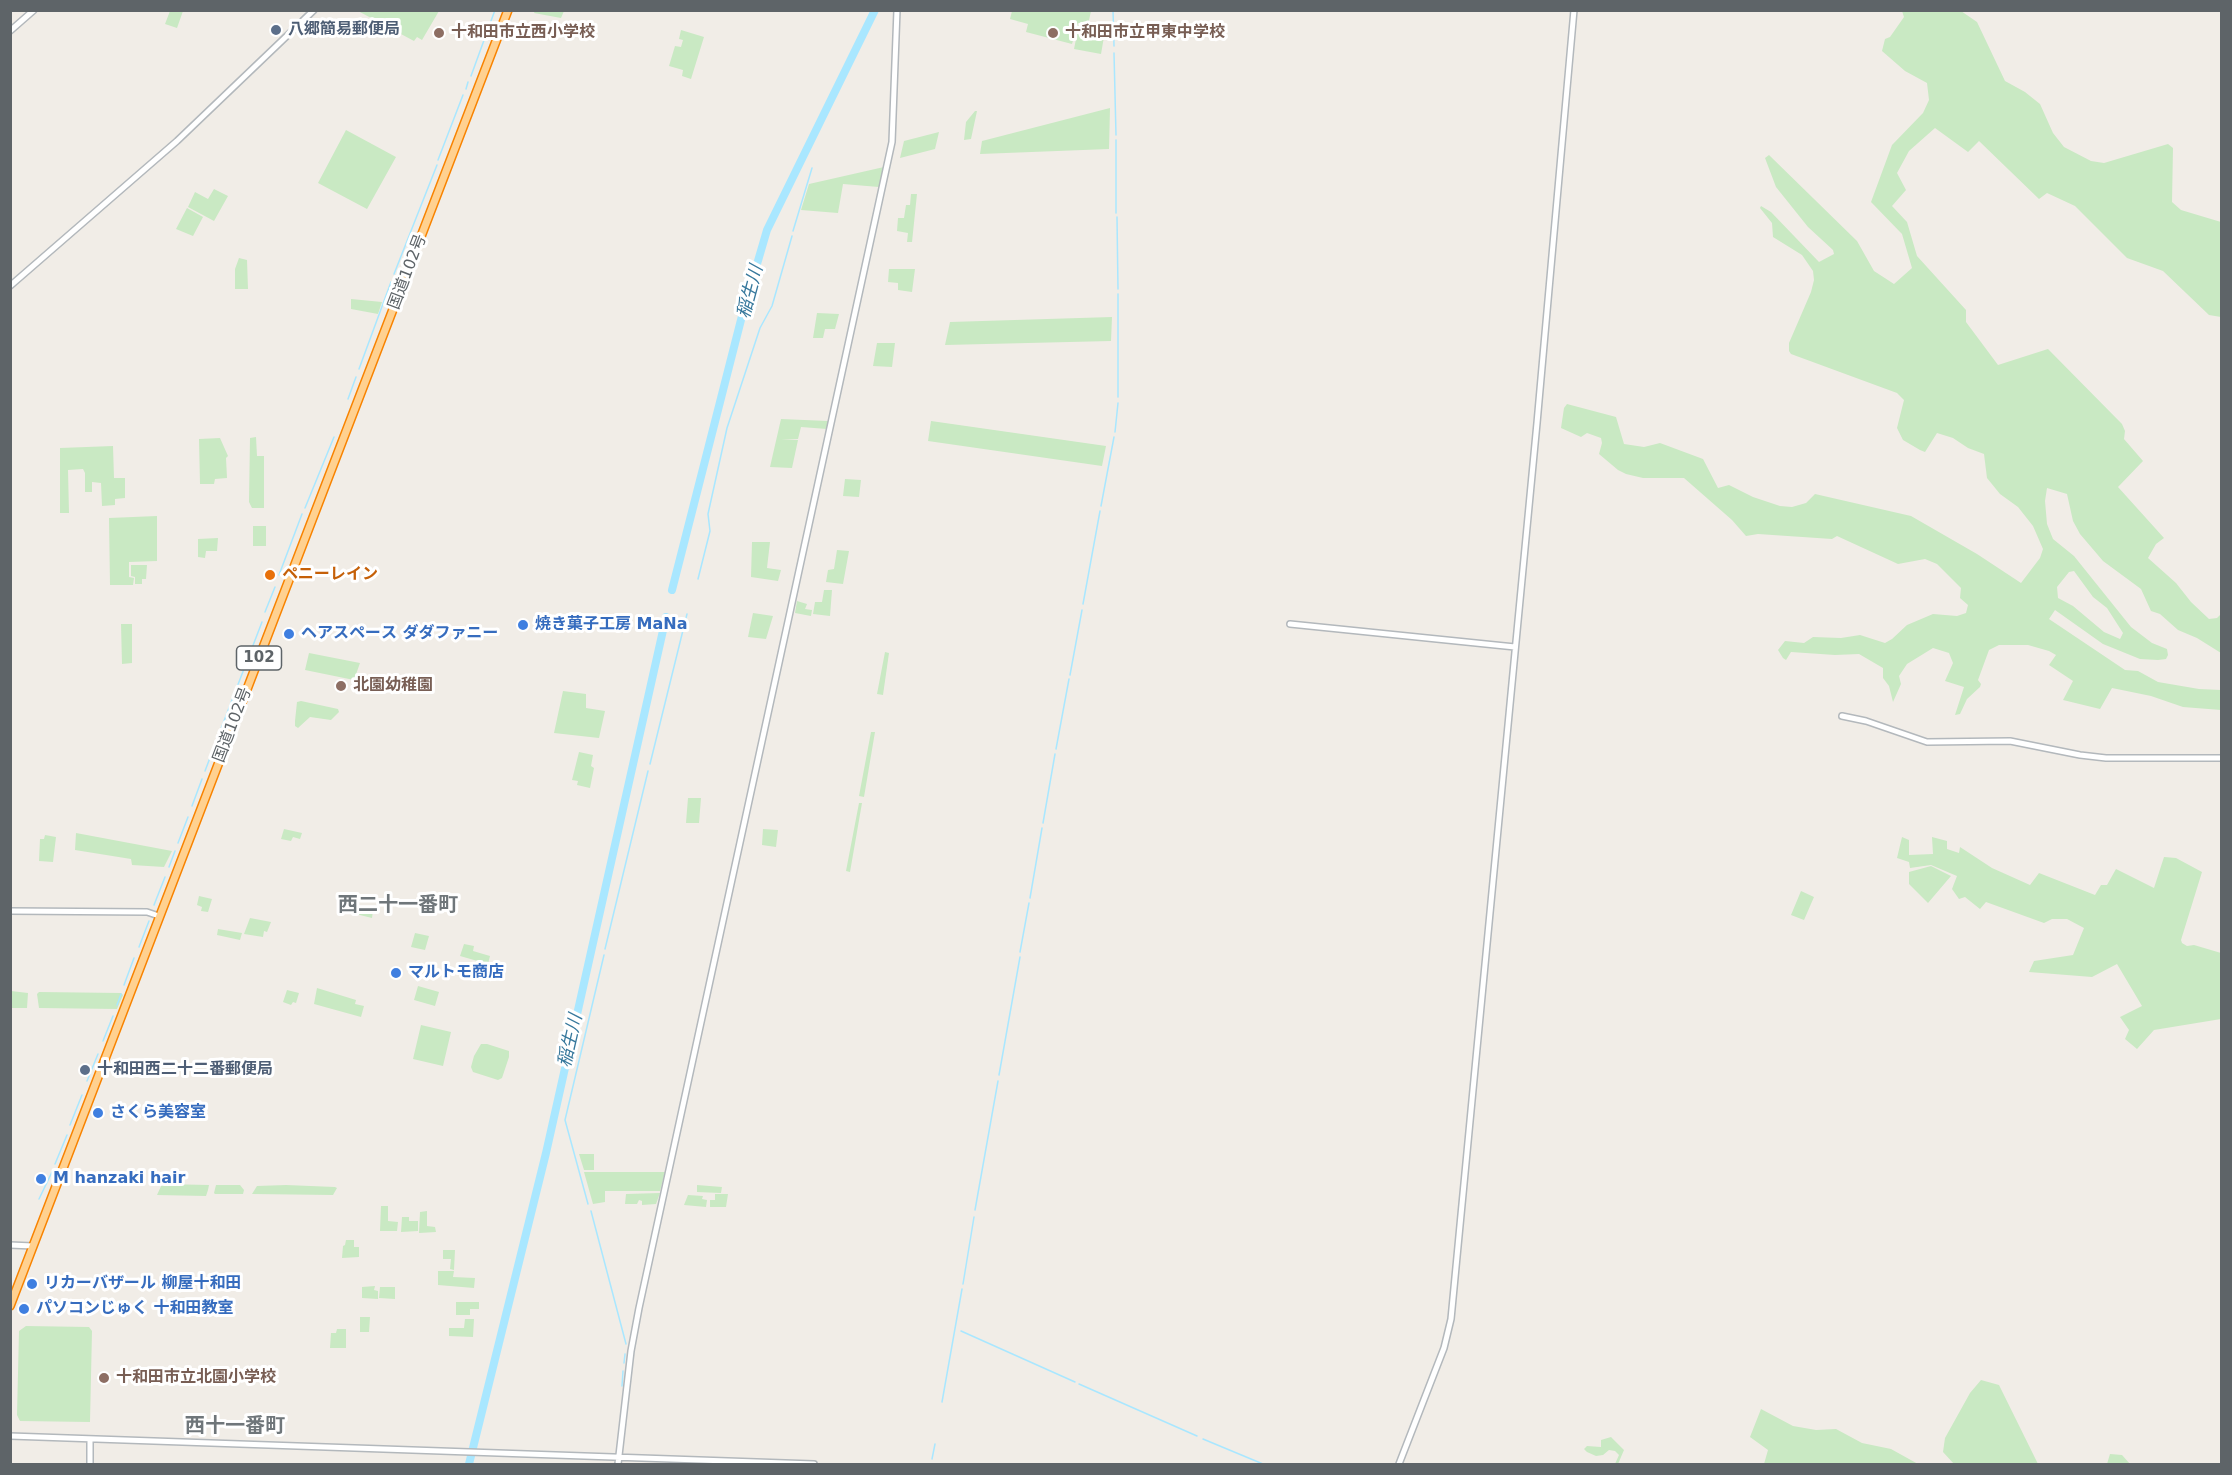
<!DOCTYPE html>
<html>
<head>
<meta charset="utf-8">
<style>
  body { margin:0 }
  #map { position:relative; width:2232px; height:1475px; overflow:hidden; background:#f1ede7; font-family:"DejaVu Sans",sans-serif }
  canvas { display:block }
  .frame { position:absolute; inset:0; border:12px solid #5e6468; pointer-events:none }
</style>
</head>
<body>
<div id="map">
<canvas width="2232" height="1475"></canvas>
<div class="frame"></div>
</div>
<script>
const context = document.querySelector('canvas').getContext('2d');
context.lineJoin = 'round';
function paint(path, color) {
  context.fillStyle = color;
  context.fill(path, 'evenodd');
}
function poly(rows) {
  const path = new Path2D();
  for (const r of rows) {
    path.moveTo(r[0], r[1]);
    for (let i = 2; i < r.length; i += 2) path.lineTo(r[i], r[i + 1]);
  }
  return path;
}
function stroke(path, color, width, dash) {
  context.strokeStyle = color;
  context.lineWidth = width;
  context.lineCap = dash ? 'butt' : 'round';
  context.setLineDash(dash || []);
  context.stroke(path);
}
function write(font, color, halo, rows, align = 'center') {
  context.font = font + ' "DejaVu Sans","Noto Sans JP",sans-serif';
  context.lineWidth = 6;
  context.setLineDash([]);
  context.textBaseline = 'middle';
  context.strokeStyle = halo;
  context.fillStyle = color;
  for (const [text, x, y, turn = 0] of rows) {
    context.save();
    context.translate(x, y);
    context.rotate((+turn || 0) * Math.PI / 180);
    context.textAlign = isNaN(turn) ? turn : align;
    if (halo) context.strokeText(text, 0, 0);
    context.fillText(text, 0, 0);
    context.restore();
  }
}
paint(poly([
  [170,11,183,11,177,28,165,24],
  [358,11,439,10,439,11,422,40,417,37,414,41],
  [535,11,535,10,564,11,561,18,534,13],
  [1012,11,1012,10,1091,11,1088,25,1078,23,1072,44,1026,32,1028,24,1010,19],
  [1902,11,1961,11,1977,22,2005,81,2025,92,2040,104,2053,133,2064,147,2091,161,2104,163,2168,144,2173,148,2172,202,2181,210,2221,222,2221,317,2209,315,2163,271,2127,258,2075,206,2047,193,2039,199,1979,141,1968,152,1935,128,1909,151,1897,173,1906,190,1892,206,1907,222,1917,256,1966,310,1966,322,1998,365,2048,349,2122,424,2125,431,2124,439,2143,461,2118,487,2164,538,2156,544,2148,558,2176,583,2191,602,2209,619,2217,618,2221,614,2221,653,2197,638,2178,630,2160,614,2151,611,2141,589,2103,561,2080,534,2073,521,2067,494,2047,488,2045,501,2047,524,2053,539,2074,556,2131,627,2152,643,2167,649,2168,655,2166,659,2158,660,2140,659,2103,644,2055,610,2049,619,2125,670,2138,671,2158,682,2199,689,2221,690,2221,710,2183,707,2151,696,2112,688,2100,709,2063,700,2073,681,2049,665,2056,655,2049,651,2028,645,1999,645,1989,650,1978,680,1981,684,1980,687,1967,699,1960,714,1955,715,1964,687,1945,681,1953,663,1949,653,1933,648,1907,664,1899,676,1901,684,1893,702,1889,686,1883,678,1883,668,1859,654,1835,655,1791,652,1786,660,1783,658,1778,650,1785,641,1804,643,1813,637,1841,638,1860,635,1885,643,1892,639,1907,625,1933,614,1957,616,1966,613,1968,605,1960,598,1961,588,1937,564,1925,559,1898,564,1837,536,1832,539,1758,534,1746,536,1732,520,1684,478,1643,478,1626,474,1618,470,1599,454,1602,443,1601,438,1587,433,1581,437,1561,428,1564,408,1567,404,1616,417,1624,444,1644,447,1660,443,1703,459,1718,488,1729,485,1753,497,1780,506,1792,507,1806,503,1815,494,1911,516,1977,554,2021,583,2040,558,2043,549,2033,526,2018,507,2000,494,1987,478,1984,454,1968,448,1953,438,1937,433,1925,452,1920,450,1903,440,1897,428,1904,400,1897,393,1791,354,1789,351,1789,343,1811,292,1814,280,1813,271,1802,255,1773,237,1772,223,1760,208,1761,206,1771,212,1819,262,1834,254,1833,250,1808,227,1776,187,1765,158,1769,155,1857,241,1874,271,1894,284,1912,268,1902,234,1871,202,1892,145,1923,113,1929,100,1927,83,1905,71,1882,51,1885,39,1890,37,1904,17],
  [2074,571,2093,597,2107,608,2123,633,2120,639,2104,632,2073,606,2058,598,2057,587,2069,572],
  [1079,24,1105,31,1101,54,1074,49],
  [681,30,704,37,691,79,682,76,683,70,669,66,675,46,681,47,683,40,679,39],
  [1110,108,1109,149,980,154,982,141],
  [975,111,977,111,971,139,964,140,966,122],
  [346,130,396,157,367,209,318,183],
  [939,132,935,149,900,158,904,141],
  [884,167,879,187,843,184,838,213,801,210,809,184],
  [214,189,228,196,214,221,188,207,195,192,208,199],
  [911,194,917,194,912,242,907,242,908,233,897,231,898,218,904,218,906,205,910,205],
  [187,208,203,217,193,236,176,229],
  [239,258,247,260,248,289,235,289,235,269],
  [889,269,915,269,912,292,898,290,898,283,888,282],
  [351,299,382,302,378,314,351,309],
  [817,313,839,314,835,329,825,329,823,338,813,338],
  [1112,317,1111,341,945,345,950,322],
  [877,343,895,343,892,367,873,366],
  [781,419,828,421,827,429,801,427,798,439,781,439,798,440,792,468,770,467],
  [931,421,1106,446,1102,466,928,441],
  [256,437,257,456,264,456,264,508,252,508,249,502,250,438],
  [220,438,228,456,226,458,227,478,215,479,214,484,200,484,199,439],
  [113,446,114,478,125,478,125,498,115,499,115,505,102,506,101,483,92,482,92,492,85,492,85,473,83,469,68,470,69,513,60,513,60,448],
  [845,479,861,480,859,497,843,496],
  [157,516,157,561,129,562,129,577,134,578,133,585,110,585,109,518],
  [253,526,266,526,266,546,253,546],
  [218,538,217,551,206,551,205,558,198,557,198,539],
  [752,542,770,542,767,568,781,570,778,581,751,577],
  [837,550,849,551,843,584,826,582,828,570,834,569],
  [131,565,147,565,146,579,142,579,142,584,135,584,135,577,131,576],
  [824,590,832,590,830,616,813,614,815,602,822,602],
  [797,601,807,604,805,609,812,610,811,616,795,613],
  [753,613,773,616,766,639,748,637],
  [121,624,132,624,132,663,122,664],
  [885,652,889,653,883,695,877,694],
  [309,653,360,663,354,680,305,670],
  [563,691,586,694,586,708,605,711,599,738,554,733],
  [301,701,338,709,339,712,331,720,310,717,298,728,295,726,295,721,297,702],
  [871,732,875,732,864,797,859,796],
  [579,752,593,755,591,766,594,768,590,788,577,785,578,781,572,780],
  [688,798,701,798,699,823,686,823],
  [859,803,862,803,850,872,846,871],
  [284,829,302,833,300,839,293,837,291,841,281,839],
  [763,829,778,830,776,847,762,845],
  [76,833,172,851,164,867,132,865,131,859,75,850],
  [45,835,56,837,53,862,39,861,40,839,44,839],
  [1902,837,1909,840,1909,855,1933,854,1932,837,1947,841,1947,849,1959,853,1960,847,1992,868,2030,885,2039,873,2095,895,2101,885,2107,885,2116,869,2154,888,2164,857,2176,858,2202,872,2181,940,2182,943,2187,946,2194,945,2221,953,2221,1019,2154,1030,2137,1049,2125,1039,2129,1030,2120,1017,2142,1006,2117,964,2092,977,2029,972,2034,961,2073,955,2084,928,2067,919,2052,919,2044,923,1986,902,1980,909,1965,897,1959,899,1952,889,1957,876,1931,865,1910,868,1909,862,1897,858],
  [1931,866,1951,876,1928,903,1909,884,1909,872],
  [1801,891,1814,897,1804,920,1791,915],
  [199,896,212,899,208,912,201,911,202,907,197,905],
  [341,904,373,910,372,918,340,910],
  [250,918,271,922,267,932,264,931,263,937,244,934],
  [218,929,242,933,240,940,217,935],
  [415,933,429,936,425,950,411,947],
  [464,944,474,946,473,951,490,956,488,964,460,956],
  [418,986,439,992,435,1006,414,1000],
  [317,988,356,1000,355,1004,364,1006,361,1017,314,1004],
  [287,990,299,993,296,1003,293,1002,291,1005,283,1002],
  [11,991,28,993,27,1008,11,1008],
  [39,992,121,993,123,995,117,1009,39,1008,37,994],
  [421,1025,451,1032,443,1066,413,1059],
  [481,1044,487,1044,509,1051,509,1057,502,1078,498,1080,473,1072,471,1067,474,1056],
  [579,1154,594,1154,594,1170,584,1170],
  [584,1172,665,1172,660,1191,605,1191,605,1202,593,1204],
  [162,1184,209,1185,208,1190,206,1196,157,1195],
  [216,1185,240,1185,244,1190,243,1194,215,1194,214,1193],
  [286,1185,335,1187,337,1188,333,1195,252,1194,257,1186],
  [697,1185,722,1187,721,1193,697,1192],
  [660,1193,656,1204,642,1205,642,1201,639,1200,637,1204,625,1204,626,1194],
  [715,1194,728,1194,726,1207,710,1207,710,1200,715,1200],
  [688,1195,703,1196,702,1199,707,1200,706,1207,684,1205],
  [381,1206,388,1206,388,1221,398,1222,397,1231,380,1231],
  [427,1211,427,1226,435,1227,436,1232,419,1233,420,1212],
  [402,1217,409,1217,409,1221,418,1221,418,1231,401,1232],
  [346,1240,354,1240,354,1247,359,1247,359,1257,342,1258,343,1246,345,1245],
  [443,1250,455,1250,454,1270,450,1269,451,1259,443,1259],
  [438,1271,454,1271,453,1277,475,1278,474,1288,438,1285],
  [375,1286,374,1290,378,1291,378,1299,362,1298,362,1287],
  [380,1287,395,1287,395,1299,379,1298],
  [456,1302,479,1302,479,1309,470,1309,470,1315,456,1315],
  [360,1317,370,1317,369,1332,360,1332],
  [465,1319,474,1319,473,1337,449,1336,449,1328,464,1328],
  [26,1326,89,1327,92,1331,90,1422,20,1421,17,1415,19,1331],
  [337,1329,346,1329,346,1348,330,1348,331,1333,336,1333],
  [1981,1380,1999,1385,2038,1464,1954,1464,1943,1452,1945,1438,1970,1393],
  [1761,1409,1793,1426,1816,1430,1836,1429,1862,1443,1891,1449,1918,1464,1764,1464,1768,1450,1750,1437],
  [1611,1437,1624,1450,1618,1464,1615,1464,1619,1455,1615,1451,1609,1450,1603,1455,1596,1456,1587,1452,1584,1449,1587,1446,1601,1447,1601,1440],
  [2110,1454,2122,1455,2130,1464,2107,1464]
]), '#c9e9c3');
stroke(poly([
  [1113,10,1114,46],
  [1114,53,1116,135],
  [471,76,495,10],
  [466,89,468,82],
  [1116,140,1116,213],
  [438,160,463,95],
  [1117,217,1118,289],
  [793,231,812,168],
  [394,274,437,165],
  [1118,294,1118,397],
  [359,369,391,282],
  [348,399,356,377],
  [1115,432,1118,403],
  [1101,506,1114,437],
  [305,508,334,437],
  [279,575,302,514],
  [698,579,710,531,708,514,727,428,760,328,772,306,792,236],
  [1083,604,1100,511],
  [265,612,275,587],
  [1070,675,1082,610],
  [219,734,262,622],
  [1056,749,1069,679],
  [650,764,687,614],
  [205,771,216,742],
  [192,806,202,779],
  [1043,823,1055,754],
  [178,843,188,817],
  [169,867,175,851],
  [1030,898,1042,828],
  [154,905,165,877],
  [139,947,149,921],
  [605,949,648,771],
  [1020,952,1029,903],
  [124,985,134,958],
  [117,1005,121,994],
  [103,1041,113,1016],
  [999,1075,1020,957],
  [87,1081,98,1054],
  [70,1125,82,1095],
  [55,1164,67,1135],
  [39,1199,52,1172],
  [588,1204,565,1120,604,955],
  [975,1210,998,1081],
  [591,1211,626,1344],
  [963,1284,974,1217],
  [961,1331,1075,1382],
  [624,1363,625,1354],
  [1079,1384,1197,1436],
  [622,1386,623,1371],
  [942,1402,962,1289],
  [1203,1439,1263,1464],
  [932,1459,935,1444]
]), '#a9e7ff', 1.5);
stroke(poly([
  [672,590,743,312,767,230,875,10],
  [469,1464,546,1153,666,617]
]), '#a9e7ff', 8);
const secondary = poly([
  [10,31,34,10],
  [10,286,177,141,314,10],
  [1290,624,1515,647],
  [1842,716,1866,721,1927,742,2010,741,2080,755,2106,758,2222,758],
  [10,911,147,912,159,916],
  [10,1245,33,1246],
  [10,1436,814,1464],
  [90,1439,90,1464],
  [618,1464,631,1351,639,1308,887,165,892,142,897,10],
  [1399,1464,1444,1348,1451,1319,1537,423,1574,10]
]);
const highway = poly([
  [10,1306,508,10]
]);
stroke(secondary, '#b3b8bc', 8);
stroke(highway, '#f88300', 10);
stroke(secondary, '#fff', 5);
stroke(highway, '#ffd190', 7);
for (const [x, y, r, color] of [
  [276,30,6,"#5c6f8a"],
  [439,33,6,"#8d6e63"],
  [1053,33,6,"#8d6e63"],
  [270,575,6,"#e8710a"],
  [523,625,6,"#3f7fe0"],
  [289,634,6,"#3f7fe0"],
  [341,686,6,"#8d6e63"],
  [396,973,6,"#3f7fe0"],
  [85,1070,6,"#5c6f8a"],
  [98,1113,6,"#3f7fe0"],
  [41,1179,6,"#3f7fe0"],
  [32,1284,6,"#3f7fe0"],
  [24,1309,6,"#3f7fe0"],
  [104,1378,6,"#8d6e63"]
]) {
  const dot = new Path2D();
  dot.arc(x, y, r, 0, 2 * Math.PI);
  context.fillStyle = color;
  context.fill(dot);
  stroke(dot, '#fff', 2);
}
for (const [x, y, w] of [
  [259,658,45]
]) {
  const box = new Path2D();
  box.roundRect(x - w / 2, y - 12, w, 24, 4.5);
  context.fillStyle = '#fff';
  context.fill(box);
  stroke(box, '#5e6468', 1.5);
}
write('bold 15px', '#5e6468', null, [
  ["102",259,658]
]);
write('bold 16px', '#4e5e75', '#fff', [
  ["八郷簡易郵便局",288,30],
  ["十和田西二十二番郵便局",97,1070]
], 'left');
write('bold 16px', '#785e54', '#fff', [
  ["十和田市立西小学校",451,33],
  ["十和田市立甲東中学校",1065,33],
  ["北園幼稚園",353,686],
  ["十和田市立北園小学校",116,1378]
], 'left');
write('16px', '#5e6468', '#fff', [
  ["国道102号",408,272,-69],
  ["国道102号",233,725,-69]
]);
write('bold 16px', '#c56008', '#fff', [
  ["ペニーレイン",282,575]
], 'left');
write('bold 16px', '#366cbe', '#fff', [
  ["焼き菓子工房 MaNa",535,625],
  ["ヘアスペース ダダファニー",301,634],
  ["マルトモ商店",408,973],
  ["さくら美容室",110,1113],
  ["M hanzaki hair",53,1179],
  ["リカーバザール 柳屋十和田",44,1284],
  ["パソコンじゅく 十和田教室",36,1309]
], 'left');
write('italic 18px', '#37789c', '#fff', [
  ["稲生川",751,292,-75],
  ["稲生川",571,1041,-77]
]);
write('bold 20px', '#6f767a', '#fff', [
  ["西二十一番町",398,906],
  ["西十一番町",235,1427]
]);
</script>
</body>
</html>
